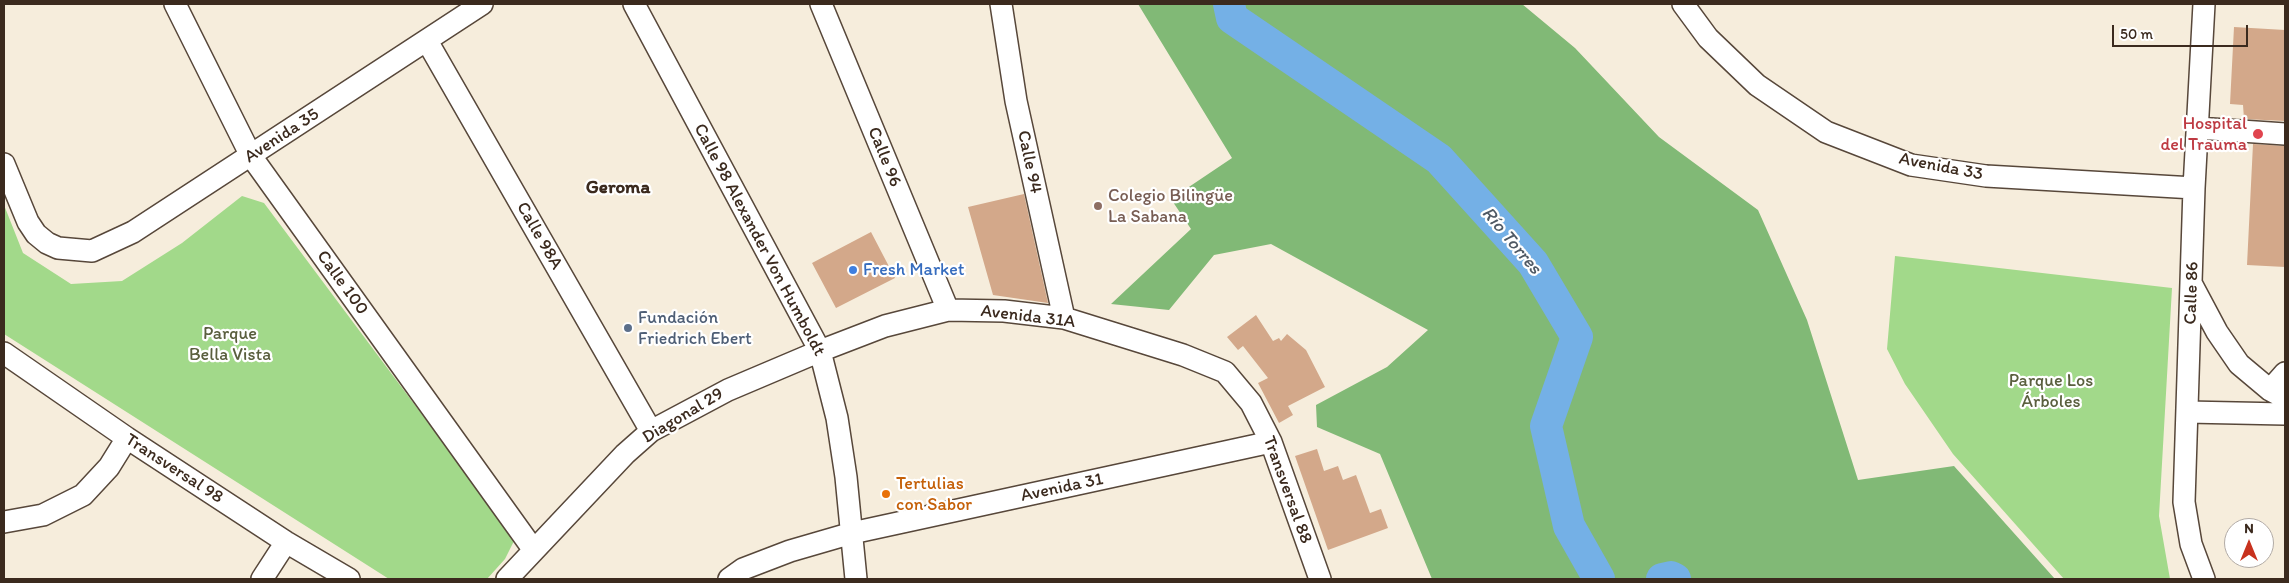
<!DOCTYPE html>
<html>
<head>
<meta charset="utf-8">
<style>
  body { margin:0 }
  #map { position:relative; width:2289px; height:583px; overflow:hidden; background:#f6eddc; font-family:Itim,sans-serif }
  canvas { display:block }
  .frame { position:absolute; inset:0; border:5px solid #3b2a1e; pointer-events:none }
  .north { position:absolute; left:2224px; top:518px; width:50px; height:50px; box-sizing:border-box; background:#fff; border:1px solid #b1aaa5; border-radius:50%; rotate:0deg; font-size:14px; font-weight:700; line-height:20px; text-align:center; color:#3b2a1e }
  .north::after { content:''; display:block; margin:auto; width:18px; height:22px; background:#c8321e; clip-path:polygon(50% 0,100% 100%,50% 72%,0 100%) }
  .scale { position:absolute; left:2112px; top:25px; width:136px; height:22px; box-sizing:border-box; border:2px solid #3b2a1e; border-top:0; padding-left:6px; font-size:15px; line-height:18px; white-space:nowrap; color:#3b2a1e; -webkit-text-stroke:4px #fff; paint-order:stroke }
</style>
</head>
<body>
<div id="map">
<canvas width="2289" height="583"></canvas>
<div class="frame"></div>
<div class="north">N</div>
<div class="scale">50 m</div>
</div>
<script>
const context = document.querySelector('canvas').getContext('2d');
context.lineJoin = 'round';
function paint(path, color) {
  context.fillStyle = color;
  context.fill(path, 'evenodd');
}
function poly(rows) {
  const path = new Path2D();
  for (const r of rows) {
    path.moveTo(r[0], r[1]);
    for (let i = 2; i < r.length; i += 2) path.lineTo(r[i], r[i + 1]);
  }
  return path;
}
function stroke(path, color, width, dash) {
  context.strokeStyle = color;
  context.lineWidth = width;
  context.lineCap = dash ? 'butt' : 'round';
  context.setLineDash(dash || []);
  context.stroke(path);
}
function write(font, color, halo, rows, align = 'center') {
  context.font = font + ' Itim,sans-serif';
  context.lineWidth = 4.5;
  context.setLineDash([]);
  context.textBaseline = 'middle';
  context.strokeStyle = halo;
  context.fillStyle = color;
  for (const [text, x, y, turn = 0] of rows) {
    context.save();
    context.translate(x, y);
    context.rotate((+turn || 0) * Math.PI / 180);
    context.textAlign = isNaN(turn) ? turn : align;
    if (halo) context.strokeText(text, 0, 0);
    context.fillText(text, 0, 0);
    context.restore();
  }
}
paint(poly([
  [242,196,264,203,515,539,505,559,487,579,389,579,4,334,4,205,23,253,71,284,122,281,182,243],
  [1895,256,2172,288,2159,516,2170,579,2064,579,1953,454,1905,384,1887,349]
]), '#a2d98a');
paint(poly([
  [1138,4,1522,4,1575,48,1659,137,1758,210,1807,320,1858,480,1954,466,2055,579,1432,579,1380,454,1317,427,1316,405,1387,367,1428,330,1271,244,1214,255,1169,310,1111,304,1191,229,1171,199,1232,158]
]), '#81b976');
stroke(poly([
  [1229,4,1232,18,1439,159,1533,263,1577,337,1546,426,1569,526,1599,579],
  [1662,579,1671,577,1675,579]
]), '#74b0e6', 32);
paint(poly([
  [2234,27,2285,30,2285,121,2244,119,2243,105,2230,104],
  [2253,144,2285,146,2285,267,2247,265],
  [1024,194,1048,303,993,295,968,207],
  [871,232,895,278,836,308,812,263],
  [1256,315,1273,341,1279,338,1281,341,1287,334,1306,350,1325,387,1288,406,1293,415,1279,423,1258,383,1268,378,1243,346,1238,350,1227,337],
  [1317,449,1324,471,1338,466,1343,480,1356,475,1370,513,1381,509,1388,528,1328,550,1295,456]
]), '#d3a88a');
const minor = poly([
  [175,4,251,156,533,549],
  [634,4,820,351,837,418,846,477,856,579],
  [821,4,948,310],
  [1001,4,1016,101,1064,318],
  [1683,4,1708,38,1757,85,1826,132,1911,165,1986,176,2194,188],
  [427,41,651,431],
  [2197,128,2285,134],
  [4,164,28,222,36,234,47,243,58,248,92,251,133,232,482,4],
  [2192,285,2217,332,2239,364,2270,390,2285,398],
  [4,353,127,438,286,542,349,579],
  [2270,390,2285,373],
  [2187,412,2285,414],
  [4,522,43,515,83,495,109,467,127,438],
  [262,579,286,542],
  [507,579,625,454,651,431,728,390,820,351,885,326,948,310,1004,311,1064,318,1183,355,1225,372,1251,403,1271,442,1320,579],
  [729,579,743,569,790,551,852,533,1271,442],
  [2204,579,2191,544,2184,502,2194,188,2204,4]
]);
stroke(minor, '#57473a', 24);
stroke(minor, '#fff', 21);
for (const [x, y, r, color] of [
  [2258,134,6,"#e0444e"],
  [1098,206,5,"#8d6e63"],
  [853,270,5,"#3f7fe0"],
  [628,328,5,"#5c6f8a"],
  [886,494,5,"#e8710a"]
]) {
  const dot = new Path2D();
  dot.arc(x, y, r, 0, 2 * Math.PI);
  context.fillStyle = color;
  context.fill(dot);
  stroke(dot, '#fff', 2);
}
write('18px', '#be3a42', '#fff', [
  ["Hospital",2247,124],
  ["del Trauma",2247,145]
], 'right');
write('18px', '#3b2a1e', '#fff', [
  ["Avenida 35",282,136,-33],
  ["Calle 96",884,157,68],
  ["Calle 94",1029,162,78],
  ["Avenida 33",1941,167,11],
  ["Calle 98A",539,236,60],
  ["Calle 98 Alexander Von Humboldt",759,240,62],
  ["Calle 100",342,283,54],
  ["Calle 86",2192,293,-88],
  ["Avenida 31A",1028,317,7],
  ["Diagonal 29",683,416,-31],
  ["Transversal 98",174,469,33],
  ["Avenida 31",1062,488,-12],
  ["Transversal 88",1287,490,70]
]);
write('18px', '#785e54', '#fff', [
  ["Colegio Bilingüe",1108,196],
  ["La Sabana",1108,217]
], 'left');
write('18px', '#366cbe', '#fff', [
  ["Fresh Market",863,270]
], 'left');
write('18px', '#4e5e75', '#fff', [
  ["Fundación",638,318],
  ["Friedrich Ebert",638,339]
], 'left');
write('18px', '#5a5f3e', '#fff', [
  ["Parque",230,334],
  ["Bella Vista",230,355],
  ["Parque Los",2051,381],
  ["Árboles",2051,402]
]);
write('18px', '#c56008', '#fff', [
  ["Tertulias",896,484],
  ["con Sabor",896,505]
], 'left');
write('bold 19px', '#3b2a1e', '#fff', [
  ["Geroma",618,188]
]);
write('italic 19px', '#4f5964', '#fff', [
  ["Río Torres",1511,241,50]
]);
</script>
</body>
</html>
